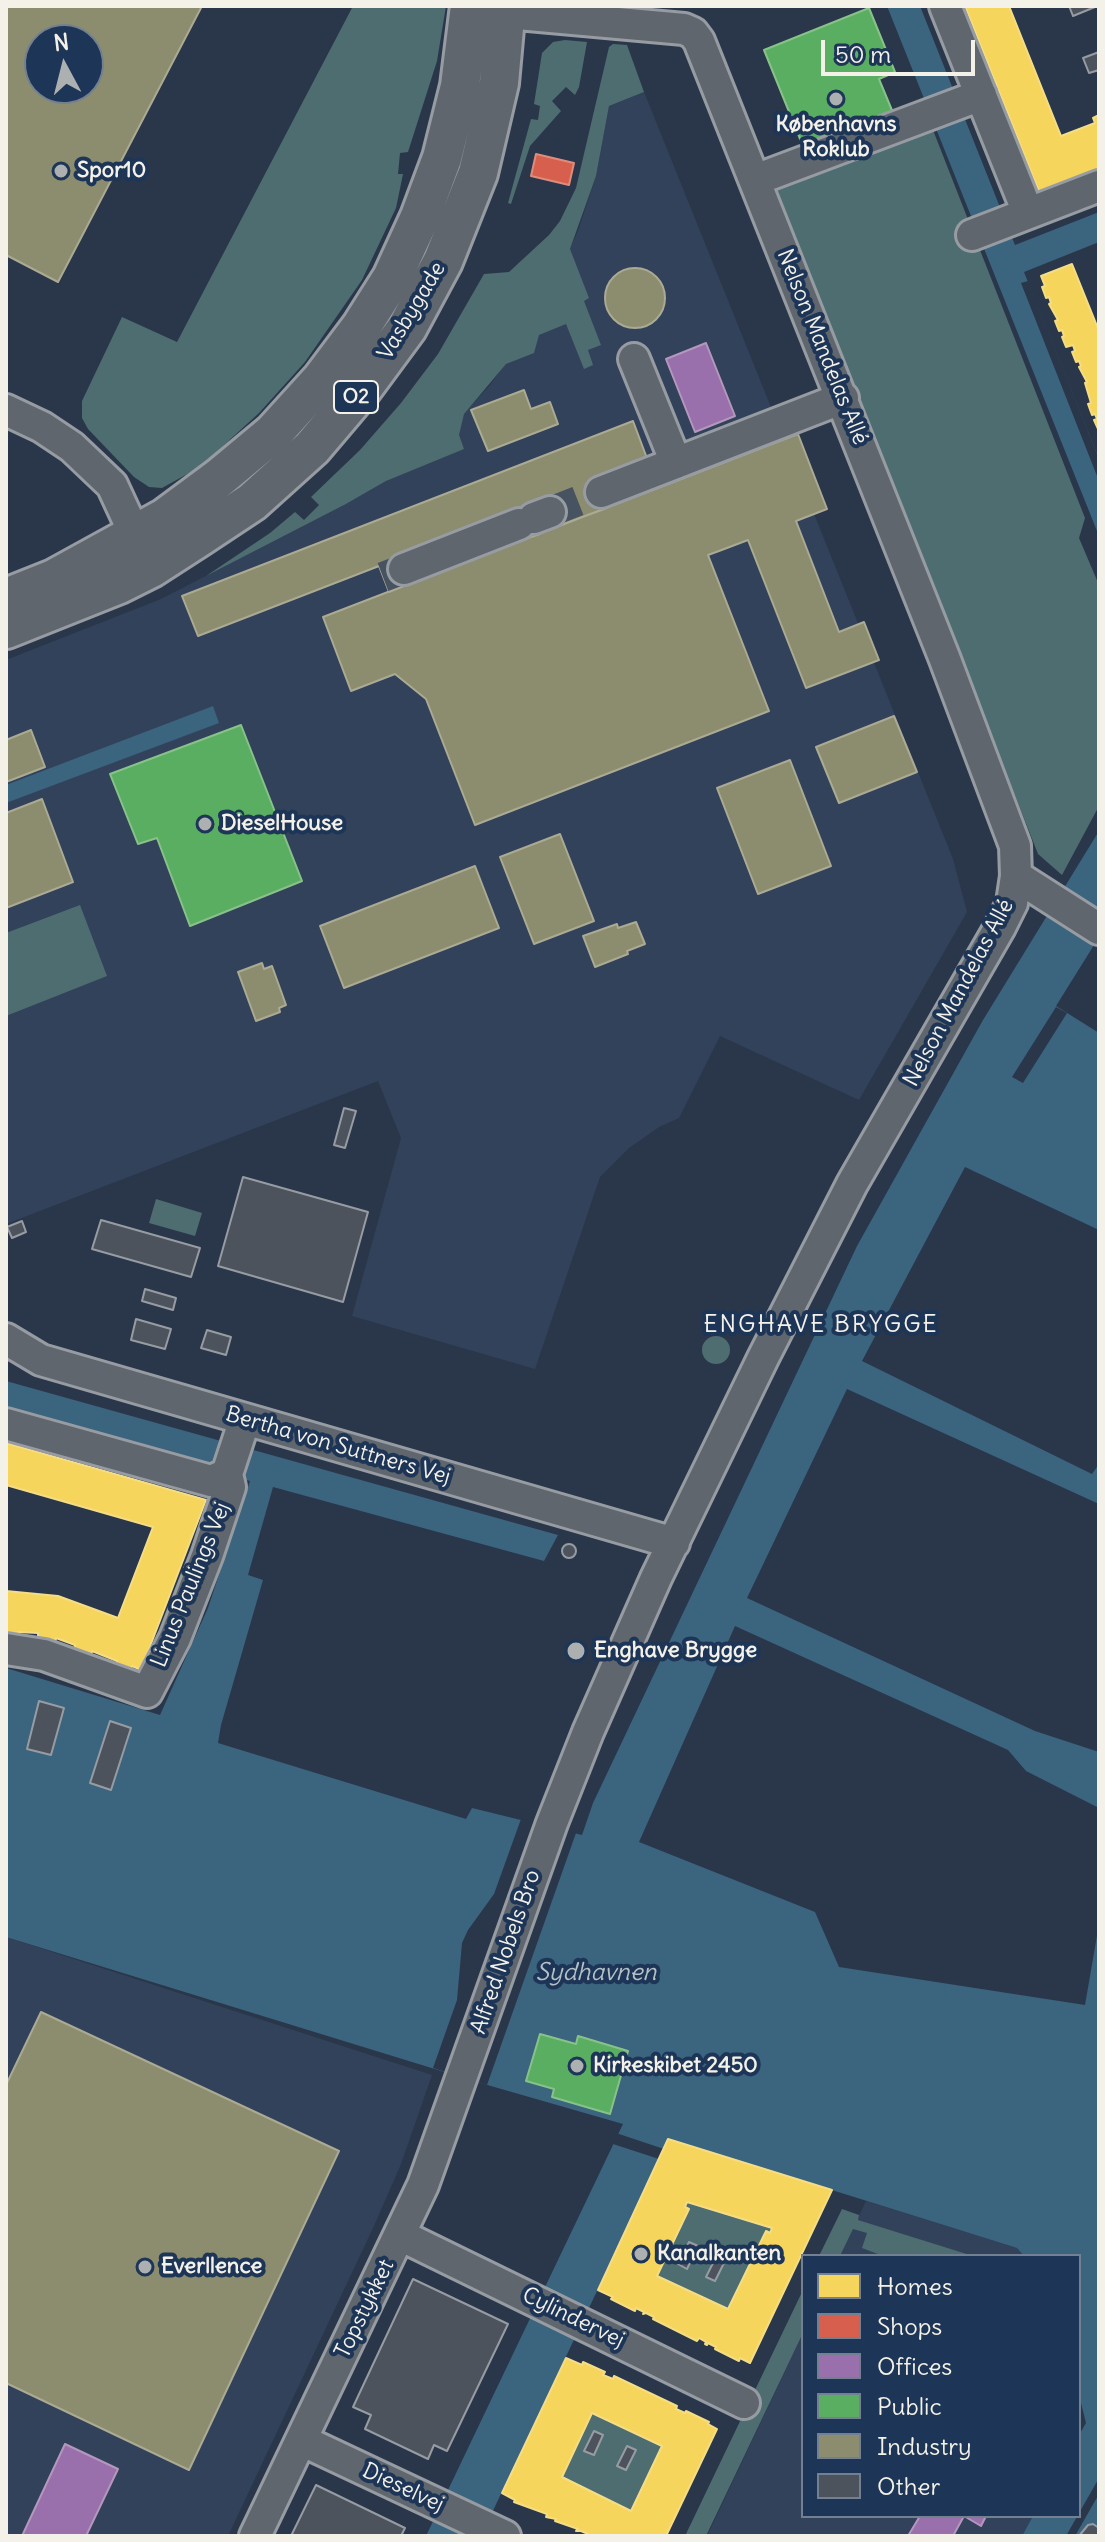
<!DOCTYPE html>
<html>
<head>
<meta charset="utf-8">
<style>
  body { margin:0 }
  #map { position:relative; width:1105px; height:2542px; overflow:hidden; background:#2a374a; font-family:Delius,sans-serif }
  canvas { display:block }
  .frame { position:absolute; inset:0; border:8px solid #f4f1e8; pointer-events:none }
  .legend { position:absolute; left:801px; top:2254px; width:280px; height:264px; box-sizing:border-box; background:#1d3557; border:2px solid #738091; margin:0; padding:10px 14px; list-style:none; font-size:24px; color:#f4f1e8 }
  .legend li { display:flex; align-items:center; gap:16px; height:40px }
  .legend b { width:40px; border:2px solid #738091 }
  .north { position:absolute; left:24px; top:24px; width:80px; height:80px; box-sizing:border-box; background:#1d3557; border:2px solid #738091; border-radius:50%; rotate:353deg; font-size:22px; font-weight:700; line-height:32px; text-align:center; color:#f4f1e8 }
  .north::after { content:''; display:block; margin:auto; width:28px; height:36px; background:#adb0b1; clip-path:polygon(50% 0,100% 100%,50% 72%,0 100%) }
  .scale { position:absolute; left:821px; top:40px; width:154px; height:36px; box-sizing:border-box; border:4px solid #f4f1e8; border-top:0; padding-left:10px; font-size:24px; line-height:28px; white-space:nowrap; color:#f4f1e8; -webkit-text-stroke:6px #1d3557; paint-order:stroke }
</style>
</head>
<body>
<div id="map">
<canvas width="1105" height="2542"></canvas>
<div class="frame"></div>
<ul class="legend">
<li><b style="height:22px;background:#f6d55c"></b>Homes</li>
<li><b style="height:22px;background:#d6604d"></b>Shops</li>
<li><b style="height:22px;background:#9970ab"></b>Offices</li>
<li><b style="height:22px;background:#5aae61"></b>Public</li>
<li><b style="height:22px;background:#8c8c6e"></b>Industry</li>
<li><b style="height:22px;background:#4d535d"></b>Other</li>
</ul>
<div class="north">N</div>
<div class="scale">50 m</div>
</div>
<script>
const context = document.querySelector('canvas').getContext('2d');
context.lineJoin = 'round';
function paint(path, color) {
  context.fillStyle = color;
  context.fill(path, 'evenodd');
}
function poly(rows) {
  const path = new Path2D();
  for (const r of rows) {
    if (r.length === 3) {
      path.moveTo(r[0] + r[2], r[1]);
      path.arc(r[0], r[1], r[2], 0, 2 * Math.PI);
      continue;
    }
    path.moveTo(r[0], r[1]);
    for (let i = 2; i < r.length; i += 2) path.lineTo(r[i], r[i + 1]);
  }
  return path;
}
function stroke(path, color, width, dash) {
  context.strokeStyle = color;
  context.lineWidth = width;
  context.lineCap = dash ? 'butt' : 'round';
  context.setLineDash(dash || []);
  context.stroke(path);
}
function write(font, color, halo, rows, align = 'center') {
  context.font = font + ' Delius,sans-serif';
  context.lineWidth = 8;
  context.setLineDash([]);
  context.textBaseline = 'middle';
  context.strokeStyle = halo;
  context.fillStyle = color;
  for (const [text, x, y, turn = 0] of rows) {
    context.save();
    context.translate(x, y);
    context.rotate((+turn || 0) * Math.PI / 180);
    context.textAlign = isNaN(turn) ? turn : align;
    if (halo) context.strokeText(text, 0, 0);
    context.fillText(text, 0, 0);
    context.restore();
  }
}
paint(poly([
  [644,92,953,859,967,912,859,1100,720,1036,679,1118,659,1127,629,1148,600,1177,535,1369,352,1316,401,1138,378,1081,6,1224,6,660,161,599,346,504,386,481,457,421,490,385,519,345,565,261,579,228,596,176,609,106],
  [6,1937,432,2075,401,2164,373,2228,228,2536,6,2536],
  [866,2201,1017,2248,1024,2256,840,2256],
  [803,2333,803,2516,1033,2516,1022,2536,707,2536]
]), '#32425b');
paint(poly([
  [353,6,446,6,437,61,408,152,400,153,398,174,403,174,396,208,362,280,305,362,259,413,200,467,162,488,149,487,134,477,88,429,82,418,82,401,122,317,177,342],
  [565,40,587,42,579,87,575,95,566,87,552,101,561,111,530,146,511,204,508,203,531,119,538,120,540,106,534,104,542,53,553,42],
  [613,44,627,45,644,92,609,106,596,176,570,249,589,298,584,301,601,345,588,350,593,365,584,369,566,324,539,335,534,353,506,364,464,414,459,435,464,449,386,481,346,504,206,576,270,533,295,512,304,520,319,505,311,497,360,450,401,403,438,354,484,274,509,272,549,235,560,221,576,188,609,47],
  [931,125,1085,518,1079,538,1099,585,1099,806,1062,875,1038,854,775,184],
  [80,905,107,976,6,1016,6,933],
  [156,1199,202,1213,195,1236,149,1223],
  [716,1350,14],
  [687,2202,772,2228,770,2233,765,2231,728,2309,657,2276,689,2209,685,2207],
  [842,2209,859,2215,858,2220,973,2256,883,2256,862,2248,867,2233,853,2229,840,2256,819,2256],
  [803,2290,803,2333,706,2536,685,2536],
  [592,2413,662,2446,631,2511,562,2477]
]), '#4d6d71');
paint(poly([
  [887,6,920,6,1015,245,1099,212,1099,242,1024,272,1099,459,1099,536],
  [213,706,219,723,6,803,6,785],
  [1099,831,1099,937,1056,1006,1099,1033,1099,1230,965,1167,862,1361,1092,1474,1099,1464,1099,1504,847,1389,747,1598,1035,1731,1099,1752,1099,1808,1026,1771,1008,1750,735,1626,639,1842,815,1912,839,1967,1085,2005,1099,1924,1099,2536,1022,2536,1033,2516,1079,2516,1079,2435,1086,2423,1079,2395,1079,2256,1024,2256,1017,2248,669,2139,481,2536,426,2536,623,2124,477,2082,6,1937,6,1668,160,1715,208,1608,250,1481,6,1411,6,1381,558,1535,544,1561,273,1487,248,1575,263,1580,221,1725,218,1743,466,1819,472,1808,582,1835,593,1803,857,1246,983,1020]
]), '#3b647e');
paint(poly([
  [1028,281,1099,459,1099,481,1021,283],
  [1056,1007,1067,1013,1023,1083,1012,1077],
  [521,1819,576,1833,487,2085,433,2068,457,2000,462,1943,468,1930,494,1894],
  [616,2133,664,2149,659,2159,613,2144],
  [1099,2478,1099,2494,1075,2536,1066,2536]
]), '#2a374a');
const homes = poly([
  [965,6,1009,6,1061,136,1095,123,1093,118,1099,115,1099,171,1040,194,965,6],
  [1072,264,1099,331,1099,431,1094,420,1097,419,1095,414,1092,415,1088,404,1091,403,1085,383,1087,382,1079,367,1081,366,1079,361,1076,362,1072,352,1075,351,1073,345,1066,347,1062,337,1064,336,1062,330,1059,331,1055,321,1058,320,1049,304,1051,303,1049,297,1046,298,1042,287,1045,286,1041,276,1072,264],
  [6,1443,206,1500,141,1670,132,1666,130,1671,115,1666,117,1661,92,1651,91,1656,74,1650,75,1645,56,1638,55,1643,38,1638,38,1633,18,1632,18,1636,6,1635,6,1591,58,1596,118,1618,153,1527,6,1485,6,1443],
  [668,2139,832,2190,750,2363,740,2358,739,2361,715,2349,716,2347,708,2343,707,2345,705,2344,706,2342,699,2338,697,2341,653,2319,654,2317,646,2313,643,2314,644,2312,636,2308,635,2311,611,2299,613,2297,598,2290,668,2139],
  [687,2202,772,2228,770,2233,766,2231,728,2309,657,2276,689,2209,685,2207,687,2202],
  [566,2358,582,2365,583,2362,605,2372,603,2375,613,2379,614,2376,677,2406,676,2409,685,2413,686,2411,709,2422,708,2424,717,2429,666,2536,587,2536,588,2534,581,2531,576,2531,578,2529,555,2521,556,2519,546,2517,547,2514,514,2502,515,2500,502,2493,566,2358],
  [592,2413,662,2446,631,2511,562,2477,592,2413]
]);
paint(homes, '#f6d55c');
stroke(homes, '#f5dd86', 2);
const shops = poly([
  [536,154,574,163,569,185,531,176,536,154]
]);
paint(shops, '#d6604d');
stroke(shops, '#df8c7c', 2);
const offices = poly([
  [706,343,735,416,695,432,666,359,706,343],
  [65,2444,118,2469,86,2536,22,2536,65,2444],
  [920,2516,986,2516,981,2526,964,2516,953,2536,908,2536,920,2516]
]);
paint(offices, '#9970ab');
stroke(offices, '#b497bd', 2);
const public = poly([
  [869,8,895,72,879,79,896,120,807,156,764,50,869,8],
  [241,725,302,881,190,926,157,838,138,844,110,774,241,725],
  [540,2034,576,2044,578,2036,628,2051,610,2114,552,2097,554,2089,526,2081,540,2034]
]);
paint(public, '#5aae61');
stroke(public, '#88c28a', 2);
const industry = poly([
  [6,6,202,6,58,282,6,255,6,6],
  [40,40,88,40,88,88,40,88,40,40],
  [635,298,30],
  [524,390,531,409,550,402,558,424,488,451,471,410,524,390],
  [633,421,648,461,597,481,607,508,555,527,545,501,529,507,540,534,525,539,515,513,399,558,409,584,389,592,379,566,198,636,182,596,633,421],
  [798,434,827,509,796,521,839,632,864,622,879,660,806,688,748,540,719,551,708,555,769,711,475,825,426,699,395,674,351,691,323,617,798,434],
  [894,716,917,772,839,803,816,747,894,716],
  [31,730,45,767,6,782,6,740,31,730],
  [790,760,831,866,758,894,717,788,790,760],
  [42,799,73,882,6,908,6,813,42,799],
  [560,834,594,921,534,944,500,857,560,834],
  [475,866,499,928,344,988,320,926,475,866],
  [636,922,645,944,627,951,628,954,595,967,583,936,617,924,618,928,636,922],
  [262,963,264,969,272,966,286,1005,279,1008,280,1012,256,1021,238,972,262,963],
  [41,2012,339,2151,189,2470,6,2383,6,2085,41,2012]
]);
paint(industry, '#8c8c6e');
stroke(industry, '#abaa93', 2);
const building = poly([
  [1069,6,1095,6,1095,7,1073,16,1069,6],
  [1099,52,1099,70,1089,73,1083,58,1099,52],
  [344,1108,356,1111,345,1148,334,1145,344,1108],
  [243,1177,368,1212,343,1302,218,1266,243,1177],
  [101,1220,200,1248,191,1277,92,1249,101,1220],
  [22,1221,26,1232,12,1238,7,1227,22,1221],
  [145,1289,176,1298,173,1310,142,1301,145,1289],
  [136,1319,171,1329,165,1349,131,1340,136,1319],
  [207,1330,231,1337,226,1355,201,1348,207,1330],
  [569,1551,7],
  [39,1701,64,1708,51,1755,27,1749,39,1701],
  [110,1721,131,1728,111,1790,90,1783,110,1721],
  [689,2242,698,2246,687,2269,678,2264,689,2242],
  [716,2257,725,2261,715,2281,706,2277,716,2257],
  [413,2279,508,2324,447,2451,434,2445,428,2459,365,2429,371,2415,353,2407,413,2279],
  [594,2431,603,2435,594,2455,584,2451,594,2431],
  [627,2446,636,2450,626,2470,617,2466,627,2446],
  [316,2485,405,2528,401,2536,291,2536,316,2485],
  [1093,2524,1099,2528,1098,2536,1079,2536,1088,2525,1093,2524]
]);
paint(building, '#4d535d');
stroke(building, '#979ca3', 2);
stroke(poly([
  [550,512,601,492],
  [383,577,404,569]
]), '#485362', 30, [30, 15]);
const minor = poly([
  [945,6,1028,213],
  [755,180,981,95],
  [972,235,1099,186],
  [634,359,676,463],
  [6,410,42,427,72,447,112,485,143,552],
  [601,492,843,398],
  [534,518,550,512],
  [404,569,519,524],
  [1016,876,1099,929],
  [6,1339,41,1360,674,1543],
  [6,1424,211,1481,227,1474],
  [6,1649,44,1655,147,1692,175,1638,207,1556,230,1487,227,1474,245,1419],
  [400,2235,744,2403],
  [301,2440,505,2536],
  [255,2536,423,2185,552,1823,588,1732,656,1578,763,1358,852,1184,1000,927,1012,903,1016,876,1015,846,944,657,699,41,693,33,684,29,484,11]
]);
const major = poly([
  [6,598,54,579,165,518,219,478,273,433,322,379,361,327,392,278,420,217,442,158,460,86,470,6],
  [6,629,119,584,151,568,199,537,252,502,312,448,362,389,407,328,443,261,478,173,499,83,506,6]
]);
stroke(minor, '#979ca3', 36);
stroke(major, '#979ca3', 44);
stroke(minor, '#60666e', 30);
stroke(major, '#60666e', 38);
for (const [x, y, r, color] of [
  [836,99,8,"#adb0b1"],
  [61,171,8,"#adb0b1"],
  [205,824,8,"#adb0b1"],
  [576,1651,10,"#adb0b1"],
  [577,2066,8,"#adb0b1"],
  [641,2254,8,"#adb0b1"],
  [145,2267,8,"#adb0b1"]
]) {
  const dot = new Path2D();
  dot.arc(x, y, r, 0, 2 * Math.PI);
  context.fillStyle = color;
  context.fill(dot);
  stroke(dot, '#1d3557', 3);
}
for (const [x, y, w] of [
  [356,397,44]
]) {
  const box = new Path2D();
  box.roundRect(x - w / 2, y - 16, w, 32, 6);
  context.fillStyle = '#1d3557';
  context.fill(box);
  stroke(box, '#f4f1e8', 2);
}
write('bold 20px', '#f4f1e8', null, [
  ["O2",356,397]
]);
write('bold 22px', '#f4f1e8', '#1d3557', [
  ["Københavns",836,125,"center"],
  ["Roklub",836,150,"center"],
  ["Spor10",77,171],
  ["DieselHouse",221,824],
  ["Enghave Brygge",594,1651],
  ["Kirkeskibet 2450",593,2066],
  ["Kanalkanten",657,2254],
  ["Everllence",161,2267]
], 'left');
write('22px', '#f4f1e8', '#1d3557', [
  ["Vasbygade",412,311,-59],
  ["Nelson Mandelas Allé",822,347,68],
  ["Nelson Mandelas Allé",959,993,-62],
  ["Bertha von Suttners Vej",338,1446,16],
  ["Linus Paulings Vej",191,1585,-68],
  ["Alfred Nobels Bro",506,1952,-71],
  ["Topstykket",365,2309,-64],
  ["Cylindervej",573,2318,26],
  ["Dieselvej",403,2488,25]
]);
context.letterSpacing = '2px';
write('24px', '#f4f1e8', '#1d3557', [
  ["ENGHAVE BRYGGE",821,1325]
]);
context.letterSpacing = '0px';
write('italic 24px', '#b4c1c5', '#1d3557', [
  ["Sydhavnen",596,1973]
]);
</script>
</body>
</html>
